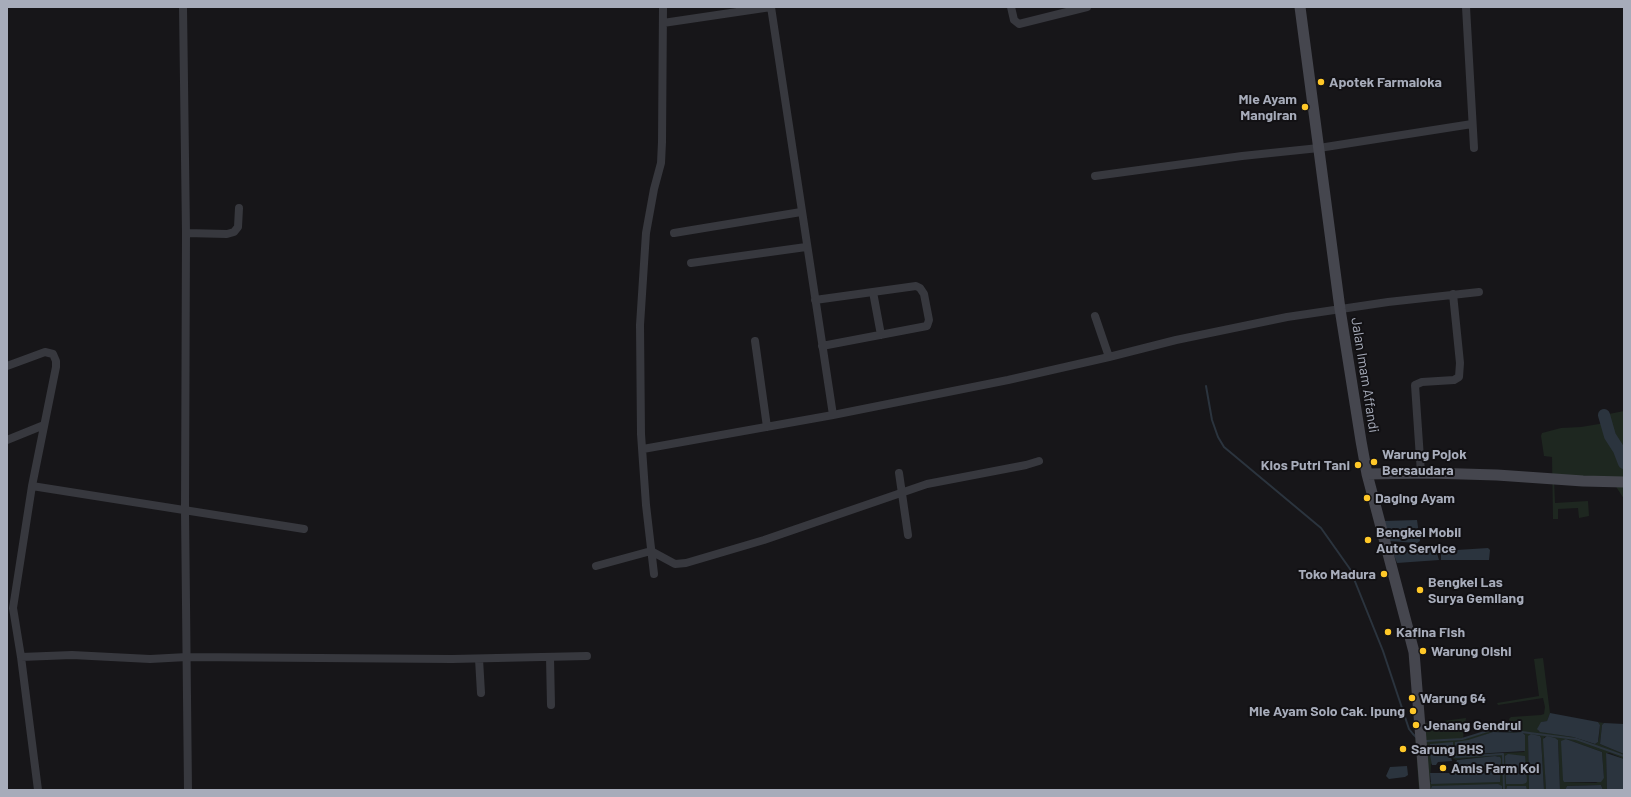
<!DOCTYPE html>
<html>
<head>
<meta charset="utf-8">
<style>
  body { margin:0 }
  #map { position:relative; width:1631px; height:797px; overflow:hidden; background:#171619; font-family:Barlow,sans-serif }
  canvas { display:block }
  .frame { position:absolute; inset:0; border:8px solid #a7acba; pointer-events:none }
</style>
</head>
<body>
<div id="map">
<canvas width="1631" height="797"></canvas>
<div class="frame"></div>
</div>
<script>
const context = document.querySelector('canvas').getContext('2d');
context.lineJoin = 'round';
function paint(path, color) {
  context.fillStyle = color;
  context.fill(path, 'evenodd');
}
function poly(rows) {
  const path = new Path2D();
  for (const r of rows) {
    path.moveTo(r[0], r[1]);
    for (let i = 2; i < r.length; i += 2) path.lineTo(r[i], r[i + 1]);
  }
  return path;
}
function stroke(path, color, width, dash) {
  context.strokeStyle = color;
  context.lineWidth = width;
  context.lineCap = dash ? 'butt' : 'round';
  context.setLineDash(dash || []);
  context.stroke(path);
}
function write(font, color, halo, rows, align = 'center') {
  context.font = font + ' Barlow,sans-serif';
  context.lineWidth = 4;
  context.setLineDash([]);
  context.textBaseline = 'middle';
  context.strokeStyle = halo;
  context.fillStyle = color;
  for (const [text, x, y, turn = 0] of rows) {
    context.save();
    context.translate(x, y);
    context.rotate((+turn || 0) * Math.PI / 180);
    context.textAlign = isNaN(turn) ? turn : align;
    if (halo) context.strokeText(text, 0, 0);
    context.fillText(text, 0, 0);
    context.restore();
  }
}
paint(poly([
  [1624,411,1624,499,1613,482,1554,479,1555,503,1588,501,1589,516,1579,518,1578,508,1558,509,1558,519,1553,519,1552,457,1544,456,1541,436,1542,433,1561,428,1581,427,1605,423,1604,415],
  [1543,658,1550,713,1547,721,1542,722,1538,731,1573,737,1595,744,1598,742,1599,738,1600,725,1598,722,1604,723,1602,725,1600,744,1624,754,1624,759,1610,753,1606,753,1607,790,1603,790,1601,785,1567,786,1565,790,1560,790,1558,740,1544,737,1546,790,1544,790,1541,738,1540,736,1531,735,1528,737,1529,790,1527,790,1525,786,1507,786,1506,790,1502,790,1502,786,1431,787,1430,790,1419,790,1415,736,1423,741,1421,724,1466,718,1463,738,1491,731,1489,727,1491,723,1505,723,1510,722,1509,719,1511,717,1541,715,1544,714,1545,707,1543,698,1498,705,1497,703,1539,696,1534,659],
  [1493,732,1523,733,1525,735,1525,749,1524,752,1457,755,1456,742,1468,741],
  [1566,739,1602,752,1604,778,1596,783,1564,782],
  [1498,756,1500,782,1430,782,1431,764,1452,758,1456,760,1460,759]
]), '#1e2720');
paint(poly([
  [1417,520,1420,541,1417,543,1389,541,1384,521],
  [1488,548,1490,550,1489,560,1441,560,1441,551],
  [1392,550,1436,550,1439,560,1397,563],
  [1550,713,1598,722,1600,725,1598,742,1595,744,1573,737,1540,732,1537,729,1541,722,1547,721],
  [1604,723,1624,724,1624,754,1600,744,1602,725],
  [1493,732,1523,733,1525,735,1525,751,1457,755,1455,753,1455,742,1468,740],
  [1531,734,1540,736,1541,738,1544,790,1529,790,1528,736],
  [1547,736,1555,738,1558,740,1560,790,1546,790,1543,739],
  [1566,739,1602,752,1604,778,1601,782,1564,782,1563,780,1561,741],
  [1453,742,1453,753,1432,750,1430,747,1430,744],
  [1606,753,1624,759,1624,790,1607,790],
  [1432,754,1451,757,1452,761,1438,762,1436,765,1432,765,1430,755],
  [1508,754,1525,756,1527,781,1526,783,1523,784,1506,784,1505,756],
  [1495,756,1500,757,1501,759,1500,782,1431,784,1430,773,1453,773,1457,760],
  [1407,766,1408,775,1405,777,1389,779,1386,776,1390,767],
  [1498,784,1502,786,1502,790,1430,790,1432,786],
  [1601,785,1603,790,1565,790,1567,786],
  [1507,786,1526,786,1527,790,1506,790]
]), '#2b343e');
stroke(poly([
  [1206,386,1212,420,1218,437,1224,447,1321,528,1350,569,1383,651,1409,729,1413,734,1416,737],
  [1426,741,1462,739,1491,730,1514,731,1576,739,1624,756],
  [1427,751,1457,757,1503,754,1504,790]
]), '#2b343e', 2);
stroke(poly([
  [1604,415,1610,436,1619,450,1624,463]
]), '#2b343e', 12);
stroke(poly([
  [183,7,186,233,185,511,188,790],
  [771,7,833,415],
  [1011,7,1014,20,1019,24,1087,7],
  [1466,7,1474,148],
  [663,23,771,7],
  [1095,176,1242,156,1319,148,1472,124],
  [186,233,227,234,234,232,238,227,239,208],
  [674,233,801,212],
  [691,263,806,247],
  [873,292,881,335],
  [815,300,916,286,920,288,924,294,929,320,927,326,822,346],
  [1095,316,1109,357],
  [755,341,767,427],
  [7,366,45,352,53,354,56,361,56,367,32,486,13,608,21,657,38,790],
  [7,440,44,425],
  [643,449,833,415,1008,380,1109,357,1176,340,1287,317,1388,302,1479,292],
  [899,473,908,535],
  [1421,473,1415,385,1422,382,1454,380,1459,377,1460,363,1453,294],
  [32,486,304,529],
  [596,566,651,551,675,564,686,563,764,540,927,484,1026,465,1039,461],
  [654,574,646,505,641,434,640,325,646,233,654,189,661,163,662,142,663,7],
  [21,657,72,655,150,659,187,657,452,659,587,656],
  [550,657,551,705],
  [479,659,481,693]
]), '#37383e', 8);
stroke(poly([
  [1300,7,1340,309,1361,441,1367,474,1414,652,1425,790],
  [1367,474,1429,473,1497,475,1583,481,1624,482]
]), '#45464e', 11);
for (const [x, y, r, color] of [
  [1321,82,4,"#ffc828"],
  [1305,107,4,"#ffc828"],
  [1374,462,4,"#ffc828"],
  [1358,465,4,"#ffc828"],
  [1367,498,4,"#ffc828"],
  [1368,540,4,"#ffc828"],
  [1384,574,4,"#ffc828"],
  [1420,590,4,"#ffc828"],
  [1388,632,4,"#ffc828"],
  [1423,651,4,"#ffc828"],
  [1412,698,4,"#ffc828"],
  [1413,711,4,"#ffc828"],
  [1416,725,4,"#ffc828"],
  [1403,749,4,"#ffc828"],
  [1443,768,4,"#ffc828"]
]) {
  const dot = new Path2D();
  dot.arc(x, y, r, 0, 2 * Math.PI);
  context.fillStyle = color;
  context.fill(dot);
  stroke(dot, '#121114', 1.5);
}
write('bold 14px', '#a7acba', '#121114', [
  ["Apotek Farmaloka",1329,82],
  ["Mie Ayam",1297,99,"right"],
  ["Mangiran",1297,115,"right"],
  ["Warung Pojok",1382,454],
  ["Bersaudara",1382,470],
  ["Kios Putri Tani",1350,465,"right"],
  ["Daging Ayam",1375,498],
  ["Bengkel Mobil",1376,532],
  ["Auto Service",1376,548],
  ["Toko Madura",1376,574,"right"],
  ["Bengkel Las",1428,582],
  ["Surya Gemilang",1428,598],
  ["Kafina Fish",1396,632],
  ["Warung Oishi",1431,651],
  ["Warung 64",1420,698],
  ["Mie Ayam Solo Cak. Ipung",1405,711,"right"],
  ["Jenang Gendrul",1424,725],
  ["Sarung BHS",1411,749],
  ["Amis Farm Koi",1451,768]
], 'left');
write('14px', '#a7acba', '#121114', [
  ["Jalan Imam Affandi",1365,375,81]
]);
</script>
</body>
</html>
